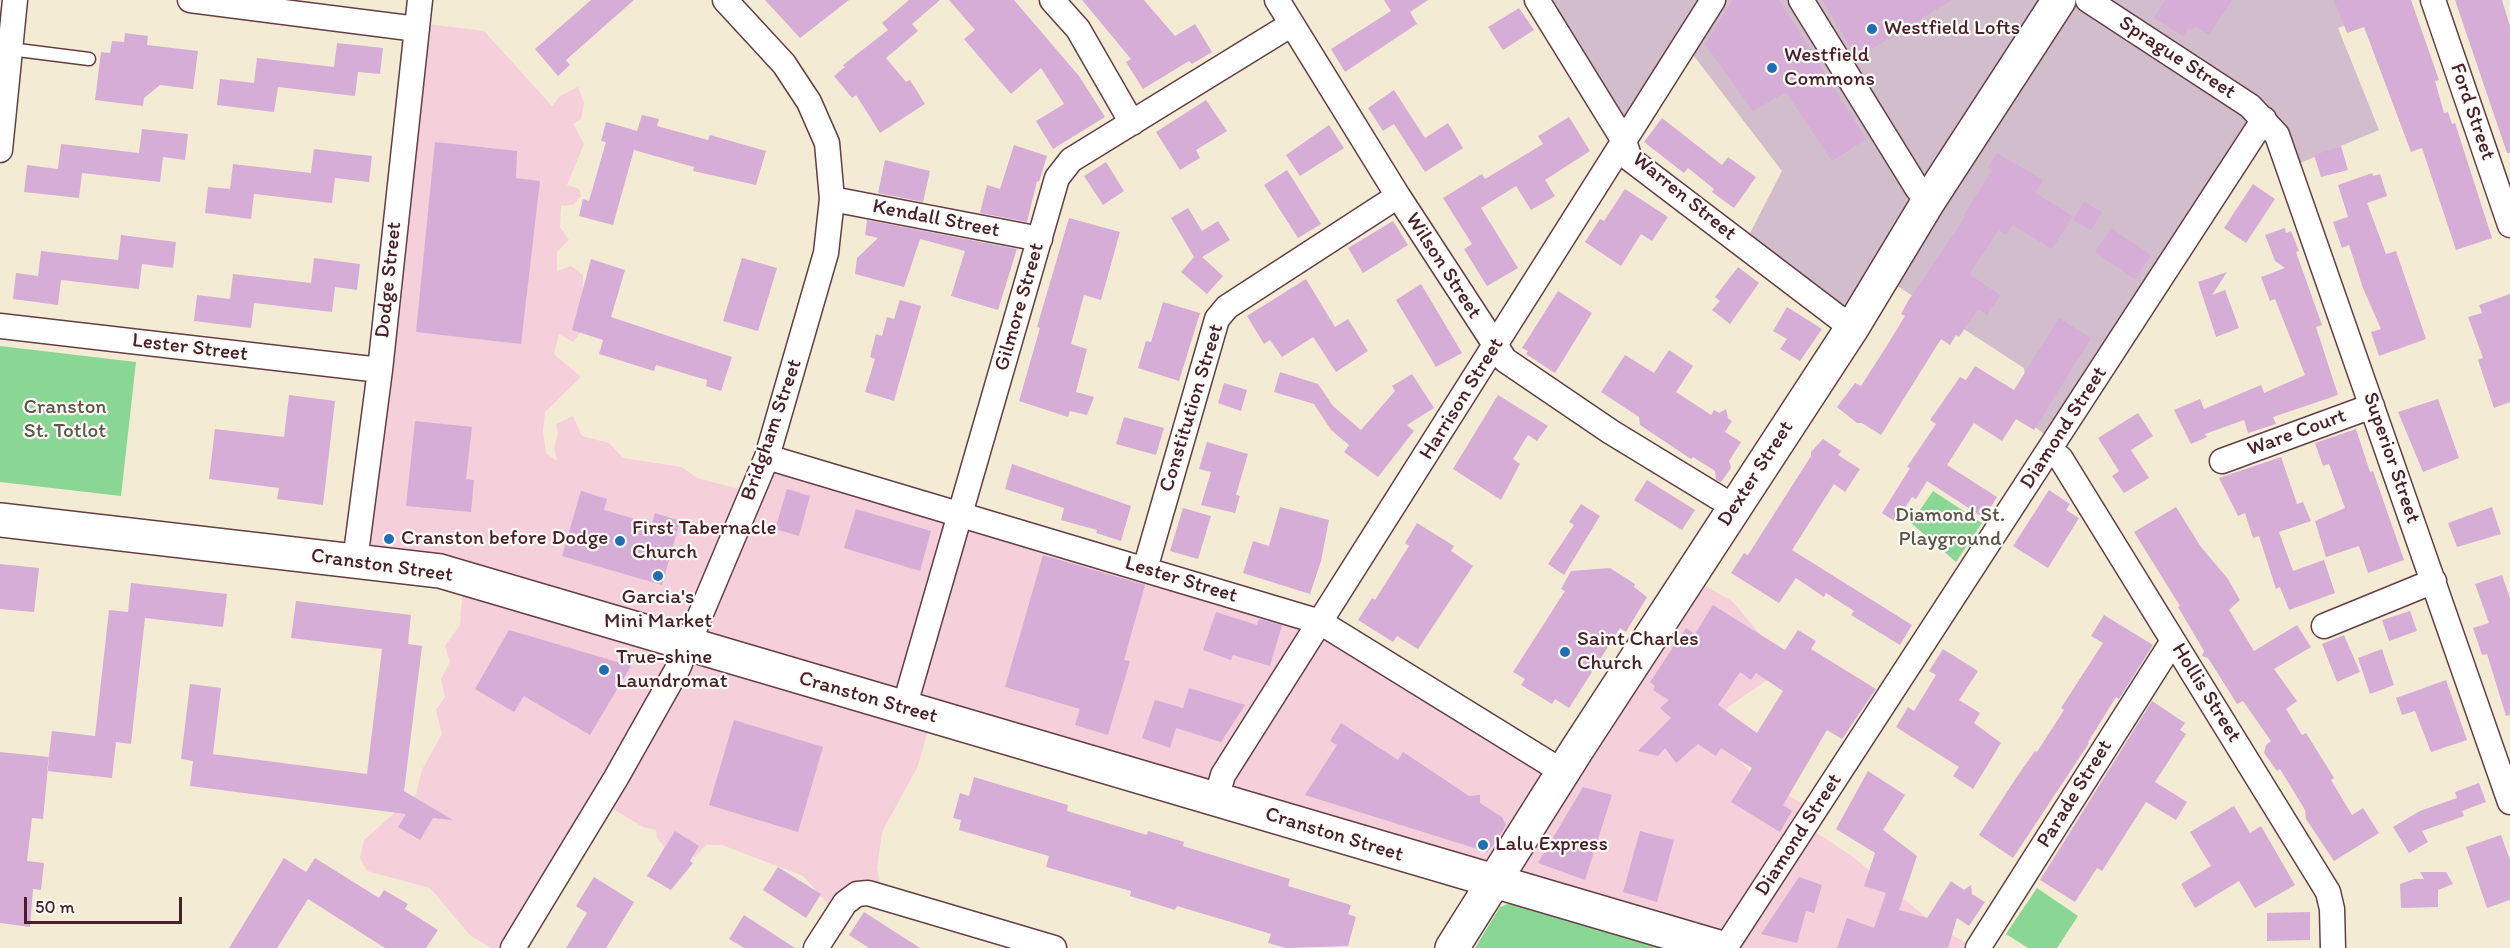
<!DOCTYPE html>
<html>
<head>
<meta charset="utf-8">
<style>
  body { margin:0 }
  #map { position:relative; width:2510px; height:948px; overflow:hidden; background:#f4ebd5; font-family:Itim,sans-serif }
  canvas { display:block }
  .scale { position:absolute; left:24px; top:897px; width:158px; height:27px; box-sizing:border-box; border:3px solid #4a1f2b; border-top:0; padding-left:8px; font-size:18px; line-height:21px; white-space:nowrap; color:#4a1f2b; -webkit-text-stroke:4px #fdfcf7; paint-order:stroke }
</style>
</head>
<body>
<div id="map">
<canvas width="2510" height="948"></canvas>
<div class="scale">50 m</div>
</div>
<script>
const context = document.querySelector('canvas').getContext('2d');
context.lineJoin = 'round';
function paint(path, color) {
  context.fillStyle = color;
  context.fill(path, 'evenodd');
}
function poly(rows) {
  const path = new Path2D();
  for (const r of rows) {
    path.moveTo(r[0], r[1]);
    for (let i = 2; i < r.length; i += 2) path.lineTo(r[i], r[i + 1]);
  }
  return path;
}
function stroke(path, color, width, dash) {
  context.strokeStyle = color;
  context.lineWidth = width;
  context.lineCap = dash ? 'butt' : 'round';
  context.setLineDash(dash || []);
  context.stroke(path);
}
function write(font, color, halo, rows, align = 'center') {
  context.font = font + ' Itim,sans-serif';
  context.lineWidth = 4.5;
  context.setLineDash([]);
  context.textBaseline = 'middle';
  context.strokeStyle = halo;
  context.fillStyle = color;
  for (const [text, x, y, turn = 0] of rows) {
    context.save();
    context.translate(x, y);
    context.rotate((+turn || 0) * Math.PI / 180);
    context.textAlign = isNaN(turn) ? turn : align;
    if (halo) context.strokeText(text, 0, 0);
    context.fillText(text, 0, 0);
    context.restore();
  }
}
paint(poly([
  [420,23,484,31,552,106,560,96,578,87,584,103,581,119,573,124,584,144,567,185,579,189,581,196,573,205,561,206,560,227,569,240,557,252,557,271,571,266,583,275,582,330,573,342,559,334,554,354,581,377,545,412,543,431,546,453,557,461,554,447,558,434,556,424,573,416,582,436,609,443,623,458,682,467,697,478,746,491,779,447,1320,615,1563,762,1690,577,1732,601,1771,647,1770,678,1728,707,1721,718,1723,737,1749,772,1813,810,1808,827,1853,857,1938,927,1975,948,1742,948,934,708,918,766,882,832,877,869,881,886,835,912,803,876,722,845,706,845,695,857,668,851,657,838,656,830,643,827,603,803,510,948,491,948,470,935,430,888,367,871,360,858,364,840,416,794,422,770,442,734,436,710,445,697,441,679,450,662,445,646,460,625,464,570,365,546]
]), '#f5cfda');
paint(poly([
  [1542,0,2412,0,2338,28,2379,130,2293,166,2276,123,2054,442,2015,411,2026,389,2024,368,1882,276,1851,322,1746,241,1782,171,1684,43,1623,134]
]), '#d1bdcb');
paint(poly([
  [0,346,136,362,121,496,0,482],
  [1933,491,1982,523,1956,562,1911,523],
  [2037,888,2078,916,2057,948,2028,948,2006,934],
  [1510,903,1661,948,1475,948,1500,907]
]), '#8ad795');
paint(poly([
  [591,0,634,0,566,60,570,65,558,76,535,49],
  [765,0,849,0,800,38],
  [909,0,940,0,912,24,918,31,886,58,906,82,910,80,925,104,880,133,856,95,852,98,834,76,845,67,843,65,888,30,882,23],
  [949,0,1014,0,1079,76,1105,117,1053,149,1036,121,1064,104,1041,68,1011,94,964,39,975,30],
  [1082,0,1144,0,1175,36,1195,24,1212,52,1192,64,1189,61,1143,89,1126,62,1131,59],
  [1384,0,1428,0,1410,12,1417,24,1345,72,1331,49,1391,11],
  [1733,0,1779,0,1866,139,1832,161,1786,92,1753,111,1705,44],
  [1822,0,1952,0,1857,58],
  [2165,0,2232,0,2209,35,2195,26,2192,30,2189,28,2183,36,2154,18],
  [2334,0,2411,0,2439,80,2435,81,2444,113,2448,112,2452,124,2455,123,2492,238,2456,250,2422,148,2411,152,2364,27,2347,33],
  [2455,0,2502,0,2510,26,2510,153,2507,153],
  [1519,8,1534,30,1503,50,1488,27],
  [125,33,148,36,147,45,198,51,193,89,160,85,144,98,143,106,95,100,101,52,110,53,112,41,124,42],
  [337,43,383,48,380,74,358,72,355,96,278,87,274,112,217,105,220,79,254,83,257,58,334,67],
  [1394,90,1425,138,1448,123,1463,148,1425,172,1394,124,1383,131,1368,108],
  [1206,100,1227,131,1196,150,1200,158,1180,170,1156,132],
  [642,115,659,119,657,126,708,140,710,135,766,151,756,185,693,171,694,167,634,150,613,225,579,216,583,199,589,201,606,142,601,141,606,122,637,131],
  [1569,117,1590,151,1545,180,1555,196,1531,210,1516,186,1481,208,1518,268,1487,286,1464,249,1472,244,1443,198,1482,174,1485,179,1543,144,1538,136],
  [1662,118,1722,165,1728,157,1756,177,1734,208,1712,192,1714,189,1688,168,1684,173,1644,142],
  [1329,125,1344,148,1300,176,1286,155],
  [142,129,188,134,185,160,163,157,160,182,82,173,79,198,24,192,27,165,58,169,61,144,139,153],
  [435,142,517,151,516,178,540,181,521,344,416,332],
  [1014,145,1047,156,1039,182,1037,181,1027,222,980,213,987,185,1000,189],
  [2341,146,2348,170,2321,177,2314,155],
  [314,149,372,156,369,182,335,178,332,203,254,194,251,219,205,213,208,187,230,189,233,164,311,173],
  [1997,153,2043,180,2035,193,2073,216,2052,249,2012,225,2006,235,1999,230,1969,274,2000,295,1987,315,1978,309,1959,337,1956,335,1950,345,1941,339,1881,435,1862,423,1857,423,1837,407,1855,383,1861,386,1886,347,1905,316,1901,314,1908,301,1966,216,1964,215,1992,170,1988,167],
  [885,160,930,171,923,202,878,193],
  [1106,162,1124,191,1103,205,1084,176],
  [1287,170,1321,224,1298,238,1264,185],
  [2372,173,2373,176,2380,174,2387,196,2367,203,2386,254,2396,251,2426,339,2379,356,2371,332,2381,329,2363,288,2349,245,2342,248,2333,222,2348,217,2338,185],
  [2253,184,2275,199,2246,243,2224,228],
  [1625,189,1668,217,1652,241,1641,234,1621,266,1585,242,1600,219,1604,221],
  [2084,202,2102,212,2091,230,2073,220],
  [1188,208,1202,231,1218,221,1230,240,1202,257,1223,276,1207,294,1181,272,1194,257,1171,218],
  [1069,218,1120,232,1101,300,1084,295,1071,344,1087,349,1076,392,1094,397,1087,415,1070,411,1068,417,1019,401,1040,328,1037,327],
  [867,220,1017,249,998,310,951,296,965,251,920,239,904,287,855,274,857,258,878,238,865,235],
  [1393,221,1408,245,1363,273,1348,248],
  [2111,228,2151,255,2135,279,2095,252],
  [2285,228,2286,233,2291,231,2299,251,2296,252,2322,325,2316,327,2338,395,2273,417,2276,424,2248,433,2244,420,2205,434,2207,437,2191,444,2174,410,2200,399,2204,409,2261,385,2264,393,2305,375,2275,299,2270,301,2261,277,2285,268,2275,261,2265,235],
  [121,235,176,242,173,268,142,264,139,289,61,280,58,305,13,299,16,273,38,276,41,251,118,260],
  [314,258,360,264,357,290,335,287,332,312,254,303,251,328,194,321,197,295,230,299,233,274,311,283],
  [742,258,777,268,758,331,723,321],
  [591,259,625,270,611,317,732,357,721,391,706,386,707,380,656,365,654,371,599,354,603,340,572,330],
  [1738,267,1759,283,1730,324,1712,310,1720,301,1715,297],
  [2227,272,2212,295,2225,290,2239,328,2216,337,2198,282],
  [1306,279,1335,327,1348,319,1368,351,1336,372,1313,337,1282,357,1270,340,1264,344,1247,316],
  [1421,284,1462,353,1436,367,1396,300],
  [1558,291,1592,313,1555,373,1526,354,1528,351,1522,348],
  [2510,294,2510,402,2494,408,2478,360,2483,358,2468,317,2482,313,2479,305],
  [900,300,921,306,894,401,865,392,875,359,870,357,876,334,882,336,887,317,894,319],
  [1163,302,1200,313,1179,381,1138,368,1146,341,1151,342],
  [1787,307,1822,329,1800,361,1780,349,1787,339,1773,331],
  [2059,318,2091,338,2034,430,2016,419,2002,441,1974,423,1947,465,1997,497,1984,518,1927,481,1916,499,1912,497,1896,522,1882,513,1910,468,1907,467,1936,424,1930,420,1960,377,1966,380,1975,366,2014,390],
  [1669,350,1693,366,1676,392,1711,415,1714,410,1719,413,1726,409,1728,418,1732,421,1725,432,1741,442,1729,461,1731,468,1721,482,1716,480,1715,471,1693,457,1691,459,1640,425,1639,417,1601,392,1625,355,1654,373],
  [1280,372,1318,384,1333,406,1361,430,1395,391,1392,386,1412,374,1434,408,1407,425,1414,431,1378,477,1344,452,1349,445,1331,430,1314,404,1274,392],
  [1224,383,1247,390,1241,411,1218,403],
  [289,395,335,401,323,505,277,499,279,488,209,479,215,429,284,437],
  [1498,395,1548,426,1537,441,1528,435,1513,459,1520,464,1501,500,1453,469],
  [2438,399,2459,458,2423,472,2398,412],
  [2138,413,2153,436,2131,450,2149,478,2124,493,2112,476,2119,471,2098,438],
  [1124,417,1164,428,1156,455,1116,444],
  [415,421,472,427,466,479,474,480,471,512,406,506],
  [2356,429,2370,472,2373,471,2404,560,2368,573,2359,546,2326,557,2315,521,2345,508,2329,464,2323,466,2315,443],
  [1823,439,1841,451,1838,455,1860,469,1845,492,1834,484,1792,550,1912,625,1900,645,1851,615,1854,611,1826,593,1824,597,1796,578,1779,603,1731,573,1744,553,1748,555,1811,456,1811,452],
  [1207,442,1248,454,1236,495,1240,496,1235,513,1201,505,1211,472,1199,469],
  [2281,457,2297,504,2303,502,2311,521,2279,532,2293,571,2324,560,2335,593,2289,610,2280,587,2276,589,2259,536,2253,538,2245,513,2238,516,2219,478],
  [1012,464,1131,506,1121,541,1096,533,1097,530,1061,520,1064,508,1005,489],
  [1647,480,1695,510,1682,530,1634,500],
  [787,489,810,496,799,536,775,529],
  [2049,490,2070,504,2066,510,2079,518,2048,568,2013,546],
  [581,491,607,499,604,510,652,524,655,513,680,521,662,585,562,556],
  [1581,504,1600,516,1564,575,1548,564,1574,525,1569,522],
  [1280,507,1329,520,1321,561,1310,594,1243,573,1253,541,1269,546],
  [2176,507,2201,547,2228,579,2240,600,2229,610,2254,651,2297,625,2311,647,2274,669,2297,701,2286,709,2302,735,2306,733,2334,778,2331,780,2352,815,2363,808,2379,833,2334,861,2306,819,2305,810,2280,769,2277,771,2264,753,2266,745,2271,741,2243,701,2237,704,2208,658,2202,656,2204,651,2178,607,2180,606,2134,532],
  [2492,507,2501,534,2457,547,2448,523],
  [1183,508,1211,516,1198,559,1170,551],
  [856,509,931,531,920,571,844,548],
  [1417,523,1454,546,1451,551,1473,566,1418,649,1397,636,1393,642,1358,620,1372,598,1375,600,1409,546,1405,543],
  [1043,555,1145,585,1124,660,1130,661,1108,735,1075,725,1080,709,1005,687],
  [0,564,39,568,34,612,0,609],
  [1610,568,1635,584,1634,587,1647,597,1626,632,1620,628,1569,708,1555,699,1552,704,1521,685,1525,679,1513,672,1565,591,1561,589,1571,571],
  [2502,575,2510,598,2510,715,2506,716,2487,654,2482,655,2473,628,2489,623,2475,584],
  [131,583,227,594,223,627,145,618,131,744,116,742,112,778,47,771,52,731,95,736,109,610,128,612],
  [296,601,411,615,408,644,422,646,404,791,453,820,433,818,420,840,398,827,406,814,190,786,193,761,181,759,190,684,221,688,213,754,367,774,382,649,291,638],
  [1713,605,1785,650,1798,630,1816,641,1811,649,1876,689,1842,739,1827,730,1783,805,1792,811,1780,832,1731,802,1752,768,1721,748,1716,756,1698,744,1676,763,1665,748,1658,756,1638,751,1671,718,1660,708,1669,700,1653,690,1655,686,1650,682,1686,628,1695,634],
  [1740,672,1751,680,1756,673,1783,691,1757,733,1718,705],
  [2410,611,2417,631,2389,641,2382,620],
  [1216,612,1257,625,1259,619,1282,625,1270,666,1233,655,1231,660,1203,650],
  [2104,615,2153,645,2119,699,2116,697,2088,742,2089,743,2013,858,1979,835,2018,775,2035,751,2037,752,2064,710,2061,708,2103,643,2091,636],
  [509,630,631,666,590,735,524,696,514,712,475,689],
  [2344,635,2360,672,2337,682,2322,644],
  [1943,649,1978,671,1959,700,1980,713,1974,723,2001,743,1973,789,1953,776,1959,767,1896,727,1908,707,1914,711,1936,675,1929,671],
  [2382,649,2394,685,2370,694,2358,658],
  [2446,680,2467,740,2431,752,2415,711,2402,715,2396,698],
  [1189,688,1245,705,1221,742,1176,728,1170,748,1142,738,1155,700,1183,708],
  [2152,701,2185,723,2180,730,2186,734,2155,782,2187,802,2176,820,2146,802,2102,871,2097,868,2075,902,2040,880],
  [734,720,823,747,798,832,709,805],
  [1341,723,1398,760,1403,752,1469,796,1480,795,1480,803,1502,817,1506,825,1496,842,1487,852,1305,795,1337,745,1330,741],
  [0,752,49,757,43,819,32,818,27,861,44,863,41,890,33,889,30,927,0,923],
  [1868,771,1905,795,1883,830,1917,856,1899,910,1927,918,1951,881,1964,890,1971,885,1972,894,1985,902,1969,926,1957,918,1948,948,1837,948,1847,918,1874,928,1886,893,1864,886,1875,853,1836,829],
  [974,777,1068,805,1067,811,1147,835,1148,831,1184,842,1183,846,1290,879,1288,886,1351,905,1348,914,1356,917,1348,946,1286,948,1268,943,1271,934,1177,906,1175,910,1130,896,1131,891,1046,867,1049,856,959,830,961,820,953,818,960,793,969,796],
  [2479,783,2486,802,2462,811,2464,816,2422,831,2428,842,2409,853,2393,827,2420,811,2457,798,2455,792],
  [1583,787,1612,795,1585,880,1538,863],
  [2234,806,2250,833,2261,826,2295,885,2255,908,2239,881,2195,908,2181,884,2211,866,2190,832],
  [675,831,699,846,690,861,693,863,671,890,647,876],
  [1640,831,1674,840,1657,902,1623,892],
  [2501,835,2510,860,2510,900,2487,908,2466,847],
  [284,858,306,872,315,858,379,898,384,890,408,904,405,909,438,930,426,948,385,948,308,899,277,948,229,948],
  [778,867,821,894,806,918,763,890],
  [2420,872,2446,872,2453,884,2438,890,2438,907,2401,908,2400,884,2414,879,2424,879],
  [594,877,634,902,606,948,566,948,587,913,576,906],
  [1799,877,1822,885,1814,913,1806,911,1797,943,1761,934],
  [864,912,920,948,869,948,849,935],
  [2310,912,2310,940,2267,941,2267,913],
  [744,915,795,948,744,948,729,939]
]), '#d6add7');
const lane = poly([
  [10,49,89,59]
]);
const street = poly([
  [190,0,417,29],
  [1052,0,1078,29,1132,123],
  [1277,0,1398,196,1505,360,1611,432,1734,507],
  [1537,0,1624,141,1630,159,1852,328],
  [1801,0,1917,188,1928,202],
  [2088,0,2250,106,2277,135,2510,802],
  [2433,0,2510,225],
  [0,150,15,0],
  [832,199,1040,239],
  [0,326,380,370],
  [2050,449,2061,459,2328,892,2332,909,2333,948],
  [767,457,1320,622,1563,772],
  [2222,461,2372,406],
  [355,561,380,370,420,0],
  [1145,569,1217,319,1227,307,1398,196],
  [2324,626,2434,581],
  [904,708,1057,178,1071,160,1292,24],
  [1216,799,1223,775,1713,0],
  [513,948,616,778,678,668,767,457,826,253,832,199,827,143,809,102,784,64,725,0],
  [816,948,845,903,857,894,868,893,1054,948],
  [1725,948,2264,119],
  [1978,948,2173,641]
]);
const secondary = poly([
  [0,520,440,571,1722,948],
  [1452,948,1578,748,1852,328,1928,202,2059,0]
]);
stroke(lane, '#643e44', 15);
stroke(street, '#643e44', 27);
stroke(secondary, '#643e44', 36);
stroke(lane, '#fff', 12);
stroke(street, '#fff', 24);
stroke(secondary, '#fff', 33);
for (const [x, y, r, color] of [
  [1872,29,6,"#1f6fb2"],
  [1772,68,6,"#1f6fb2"],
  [389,539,6,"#1f6fb2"],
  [620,541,6,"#1f6fb2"],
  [658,576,6,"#1f6fb2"],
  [1565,652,6,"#1f6fb2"],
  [604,670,6,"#1f6fb2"],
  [1483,845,6,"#1f6fb2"]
]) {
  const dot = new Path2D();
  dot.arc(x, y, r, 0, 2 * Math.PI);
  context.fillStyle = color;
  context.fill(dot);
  stroke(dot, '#fdfcf7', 2);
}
write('21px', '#4a1f2b', '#fdfcf7', [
  ["Westfield Lofts",1884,29],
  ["Westfield",1784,56],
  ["Commons",1784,80],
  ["First Tabernacle",632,529],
  ["Church",632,553],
  ["Cranston before Dodge",401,539],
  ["Garcia's",658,598,"center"],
  ["Mini Market",658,622,"center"],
  ["Saint Charles",1577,640],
  ["Church",1577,664],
  ["True-shine",616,658],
  ["Laundromat",616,682],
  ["Lalu Express",1495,845]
], 'left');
write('21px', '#4a1f2b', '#fdfcf7', [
  ["Sprague Street",2177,58,33],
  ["Ford Street",2472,112,71],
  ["Warren Street",1684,197,39],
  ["Kendall Street",936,219,11],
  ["Wilson Street",1443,266,57],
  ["Dodge Street",389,280,-84],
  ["Gilmore Street",1020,307,-74],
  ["Lester Street",190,348,7],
  ["Harrison Street",1462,399,-58],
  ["Constitution Street",1192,408,-73],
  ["Diamond Street",2064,428,-57],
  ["Bridgham Street",772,430,-71],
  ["Ware Court",2297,433,-20],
  ["Superior Street",2391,458,71],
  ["Dexter Street",1756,474,-57],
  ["Cranston Street",382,566,8],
  ["Lester Street",1181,580,17],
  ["Hollis Street",2206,693,58],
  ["Cranston Street",868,698,16],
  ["Parade Street",2075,794,-58],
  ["Cranston Street",1334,835,17],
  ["Diamond Street",1799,835,-57]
]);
write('21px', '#5d564b', '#fdfcf7', [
  ["Cranston",65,408],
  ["St. Totlot",65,432],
  ["Diamond St.",1950,516],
  ["Playground",1950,540]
]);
</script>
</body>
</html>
